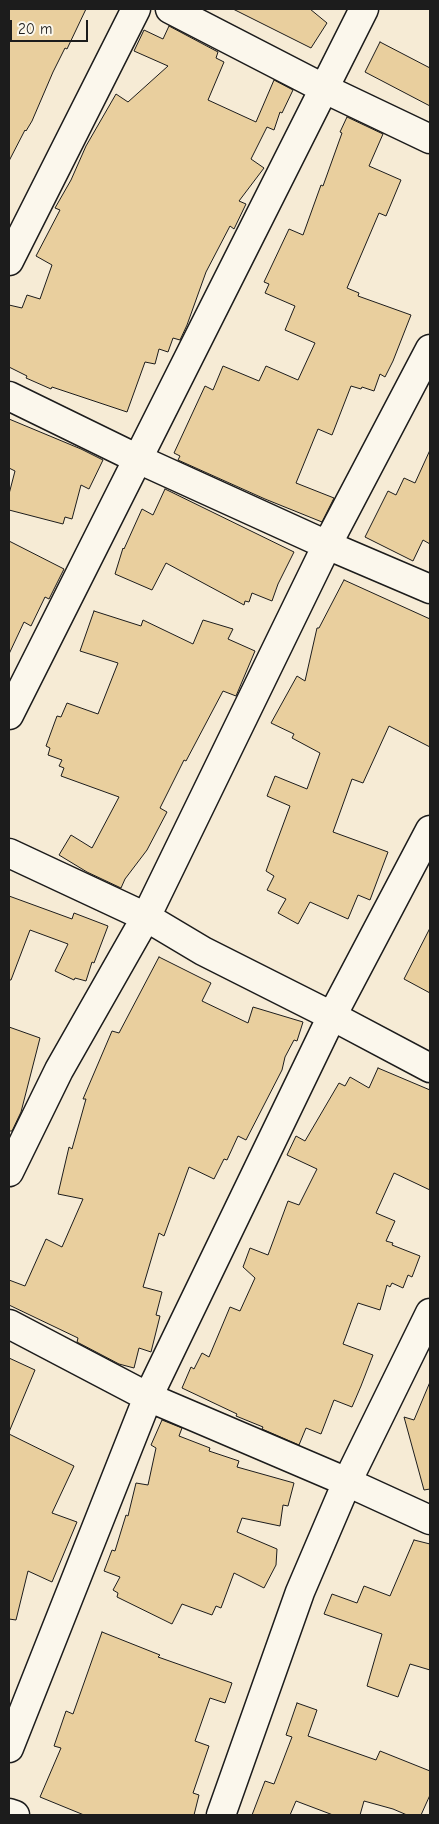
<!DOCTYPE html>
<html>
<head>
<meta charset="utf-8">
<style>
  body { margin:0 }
  #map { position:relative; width:439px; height:1824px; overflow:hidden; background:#f6ebd5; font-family:"Comic Neue",sans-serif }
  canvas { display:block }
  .frame { position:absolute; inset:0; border:10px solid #1c1c1c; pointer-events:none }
  .scale { position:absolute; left:10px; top:20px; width:78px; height:22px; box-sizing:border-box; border:2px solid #1c1c1c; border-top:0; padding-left:6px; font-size:15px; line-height:18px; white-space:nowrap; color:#1c1c1c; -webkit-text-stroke:4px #fbf7ec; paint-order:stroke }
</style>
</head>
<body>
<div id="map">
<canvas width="439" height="1824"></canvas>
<div class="frame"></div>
<div class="scale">20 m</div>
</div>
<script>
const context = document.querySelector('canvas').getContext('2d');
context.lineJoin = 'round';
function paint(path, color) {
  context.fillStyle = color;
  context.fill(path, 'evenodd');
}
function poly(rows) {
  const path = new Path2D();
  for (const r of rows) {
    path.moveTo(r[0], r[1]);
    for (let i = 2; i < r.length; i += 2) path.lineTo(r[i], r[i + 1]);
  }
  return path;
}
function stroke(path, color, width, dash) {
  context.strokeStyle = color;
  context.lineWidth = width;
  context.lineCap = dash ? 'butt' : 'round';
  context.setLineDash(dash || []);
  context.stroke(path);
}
const building = poly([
  [9,9,86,9,67,49,65,48,53,72,32,121,26,131,25,130,9,161,9,9],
  [233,9,310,9,327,23,311,48,233,9],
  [169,26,218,52,216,58,224,62,208,100,256,122,274,80,293,90,282,113,280,112,274,130,267,127,251,159,264,168,239,201,246,204,234,229,230,226,206,272,187,325,180,340,173,338,168,352,159,349,155,364,145,362,127,412,52,387,51,389,26,378,27,376,9,367,9,305,22,308,27,295,40,299,52,265,36,256,60,210,55,208,71,180,86,146,116,94,128,102,168,66,134,51,144,30,163,39,169,26],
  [380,42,430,68,430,106,365,72,380,42],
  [347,117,383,134,369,166,401,180,386,216,379,213,347,288,359,293,358,296,411,315,393,361,385,377,380,374,374,391,362,387,361,389,351,386,332,435,318,429,296,483,334,498,322,522,265,499,178,460,180,456,174,453,205,386,213,390,223,366,259,381,266,366,298,380,315,343,285,330,295,306,265,293,269,284,264,282,289,229,303,235,321,185,323,186,342,133,340,132,347,117],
  [9,419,81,449,103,460,89,489,81,485,72,519,65,517,63,524,9,510,9,494,15,471,9,468,9,419],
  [430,450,430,544,423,540,413,561,365,537,388,491,396,495,404,478,415,483,430,450],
  [165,489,294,552,278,584,272,601,252,593,249,602,245,601,244,605,166,563,152,590,115,574,123,548,124,549,142,509,153,515,165,489],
  [9,541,64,569,49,599,45,597,31,626,24,622,9,654,9,541],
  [344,580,430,619,430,747,389,726,363,783,352,779,333,832,388,852,370,900,358,895,348,919,310,902,298,924,278,913,286,899,267,890,274,876,266,871,290,806,267,796,275,776,307,789,320,753,292,738,294,734,271,723,297,676,305,681,317,628,319,628,344,580],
  [94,611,141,626,143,620,193,644,203,620,233,629,228,639,255,651,236,696,223,691,186,761,184,760,160,808,167,812,147,850,125,879,121,888,87,872,59,855,71,835,92,848,119,797,61,776,64,768,59,766,62,760,48,755,50,748,46,746,57,716,61,717,67,703,98,714,118,663,80,651,94,611],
  [9,896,72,919,74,913,108,926,94,963,92,962,86,981,75,978,74,980,55,971,68,944,30,930,11,980,9,980,9,896],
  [430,928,430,993,404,979,430,928],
  [159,957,211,983,202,1001,248,1023,253,1007,303,1022,297,1041,294,1040,285,1057,282,1070,246,1140,238,1136,227,1160,224,1159,214,1179,189,1167,164,1236,159,1233,143,1287,162,1292,156,1315,160,1316,151,1352,139,1348,134,1368,119,1364,77,1342,78,1338,9,1305,9,1280,25,1286,46,1239,62,1247,83,1199,58,1194,69,1147,72,1149,86,1099,83,1099,112,1031,119,1033,159,957],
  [9,1027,40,1038,21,1112,12,1131,9,1131,9,1027],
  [378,1068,430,1090,430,1190,394,1173,376,1213,395,1221,386,1241,393,1243,392,1245,420,1256,412,1277,408,1275,403,1288,392,1283,390,1287,387,1285,380,1310,358,1303,343,1344,373,1355,361,1386,352,1407,334,1400,321,1434,306,1428,299,1445,262,1429,263,1427,236,1416,237,1414,182,1388,191,1367,194,1369,202,1353,209,1357,230,1307,240,1311,255,1278,243,1267,250,1248,268,1255,288,1201,299,1205,317,1169,287,1155,296,1136,305,1141,339,1083,345,1086,350,1077,369,1088,378,1068],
  [9,1358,35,1370,9,1432,9,1358],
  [430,1382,430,1489,424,1490,404,1417,414,1420,430,1382],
  [162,1420,182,1428,179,1436,210,1448,209,1451,239,1461,237,1467,294,1483,288,1506,283,1505,280,1526,242,1518,237,1532,277,1549,276,1565,264,1588,234,1573,221,1608,216,1606,212,1615,182,1604,172,1624,117,1597,118,1593,113,1590,120,1577,104,1571,112,1550,115,1551,126,1515,128,1516,136,1483,148,1485,156,1448,151,1445,162,1420],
  [9,1434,74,1466,52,1513,77,1522,52,1582,28,1571,16,1620,9,1619,9,1434],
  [414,1540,430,1544,430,1670,410,1664,398,1697,367,1686,382,1634,324,1614,332,1594,357,1603,364,1586,390,1596,414,1540],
  [102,1632,160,1655,158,1657,232,1683,225,1703,210,1698,195,1741,209,1746,193,1793,199,1795,194,1815,84,1815,40,1797,61,1748,54,1746,66,1711,73,1714,102,1632],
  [297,1703,317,1710,308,1736,376,1760,380,1751,430,1771,430,1795,421,1815,407,1815,393,1809,364,1801,360,1815,333,1815,296,1801,290,1815,252,1815,265,1781,274,1784,292,1737,286,1735,297,1703]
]);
paint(building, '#e9cf9e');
stroke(building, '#1c1c1c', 1);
const minor = poly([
  [170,9,325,89,430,139],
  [9,261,136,9],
  [9,396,138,459,327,545,430,589],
  [9,715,364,9],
  [9,853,146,917,203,951,332,1016,430,1068],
  [9,1172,59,1070,146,917,327,545,430,349],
  [9,1324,148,1397,347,1482,430,1520],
  [9,1748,148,1397,332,1016,430,830],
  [9,1813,15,1815],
  [221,1815,300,1592,347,1482,430,1313]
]);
stroke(minor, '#1c1c1c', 31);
stroke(minor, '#fbf7ec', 28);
</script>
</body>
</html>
